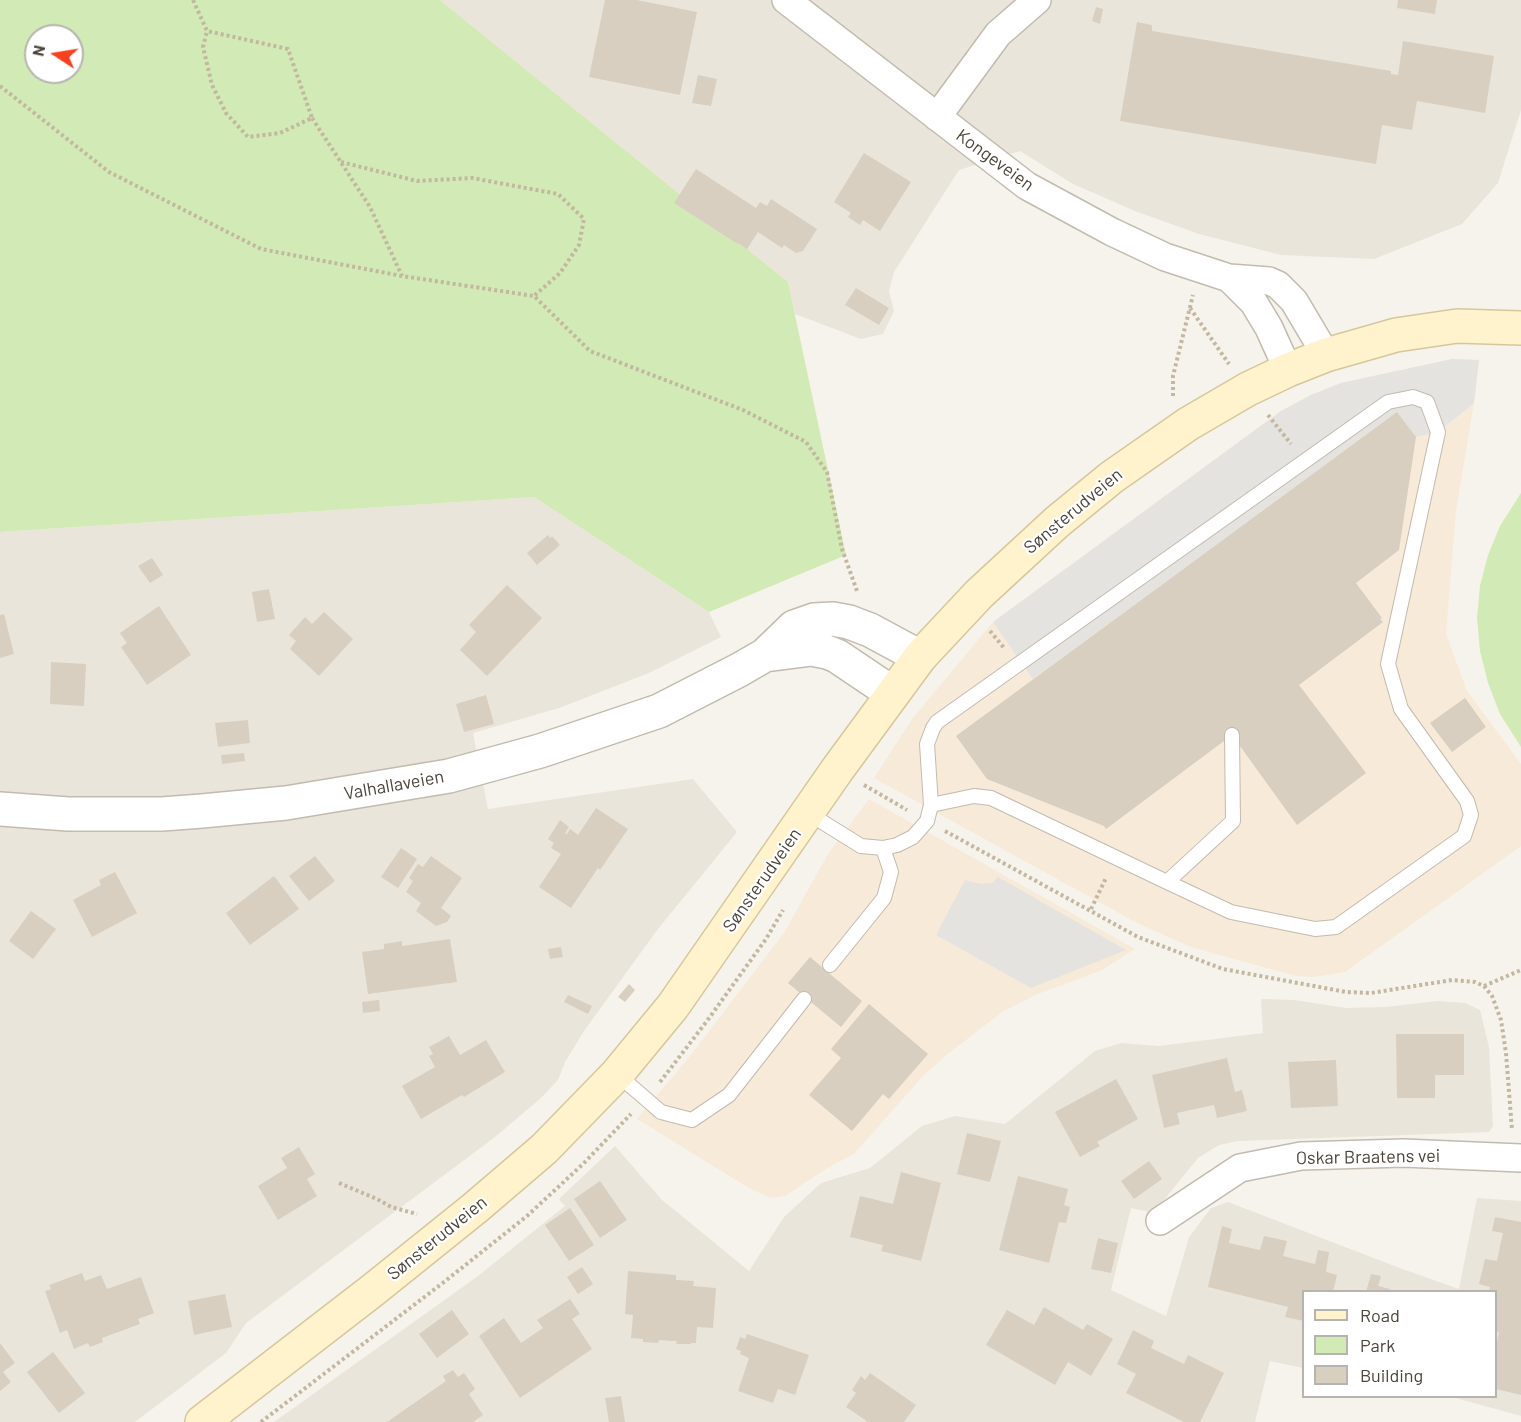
<!DOCTYPE html>
<html>
<head>
<meta charset="utf-8">
<style>
  body { margin:0 }
  #map { position:relative; width:1521px; height:1422px; overflow:hidden; background:#f6f3ec; font-family:Barlow,sans-serif }
  canvas { display:block }
  .legend { position:absolute; left:1302px; top:1290px; width:195px; height:108px; box-sizing:border-box; background:#fff; border:2px solid #b7b4b0; margin:0; padding:8px 10px; list-style:none; font-size:18px; color:#4b4439 }
  .legend li { display:flex; align-items:center; gap:12px; height:30px }
  .legend b { width:30px; border:2px solid #b7b4b0 }
  .north { position:absolute; left:24px; top:24px; width:60px; height:60px; box-sizing:border-box; background:#fff; border:2px solid #b7b4b0; border-radius:50%; rotate:282deg; font-size:16px; font-weight:700; line-height:24px; text-align:center; color:#4b4439 }
  .north::after { content:''; display:block; margin:auto; width:21px; height:27px; background:#fc3f1d; clip-path:polygon(50% 0,100% 100%,50% 72%,0 100%) }
</style>
</head>
<body>
<div id="map">
<canvas width="1521" height="1422"></canvas>
<ul class="legend">
<li><b style="height:8px;background:#fff3cd"></b>Road</li>
<li><b style="height:16px;background:#d2eab5"></b>Park</li>
<li><b style="height:16px;background:#d8cfc1"></b>Building</li>
</ul>
<div class="north">N</div>
</div>
<script>
const context = document.querySelector('canvas').getContext('2d');
context.lineJoin = 'round';
function paint(path, color) {
  context.fillStyle = color;
  context.fill(path, 'evenodd');
}
function poly(rows) {
  const path = new Path2D();
  for (const r of rows) {
    path.moveTo(r[0], r[1]);
    for (let i = 2; i < r.length; i += 2) path.lineTo(r[i], r[i + 1]);
  }
  return path;
}
function stroke(path, color, width, dash) {
  context.strokeStyle = color;
  context.lineWidth = width;
  context.lineCap = dash ? 'butt' : 'round';
  context.setLineDash(dash || []);
  context.stroke(path);
}
function write(font, color, halo, rows, align = 'center') {
  context.font = font + ' Barlow,sans-serif';
  context.lineWidth = 4.5;
  context.setLineDash([]);
  context.textBaseline = 'middle';
  context.strokeStyle = halo;
  context.fillStyle = color;
  for (const [text, x, y, turn = 0] of rows) {
    context.save();
    context.translate(x, y);
    context.rotate((+turn || 0) * Math.PI / 180);
    context.textAlign = isNaN(turn) ? turn : align;
    if (halo) context.strokeText(text, 0, 0);
    context.fillText(text, 0, 0);
    context.restore();
  }
}
paint(poly([
  [440,0,1521,0,1521,110,1498,183,1462,224,1374,259,1281,255,1199,234,1135,211,1073,184,1020,151,959,170,894,272,889,291,894,311,883,334,861,339,795,314,788,282],
  [534,497,709,612,721,637,649,673,559,708,473,733,488,809,693,779,737,832,658,929,584,1031,565,1062,558,1080,540,1099,495,1137,246,1323,226,1353,135,1422,0,1422,0,532],
  [1261,999,1294,1000,1346,1008,1386,1007,1437,1001,1465,1003,1480,1010,1489,1047,1493,1126,1489,1132,1238,1141,1219,1145,1198,1158,1159,1206,1149,1212,1131,1208,1111,1290,1166,1316,1189,1237,1211,1208,1228,1202,1405,1270,1459,1289,1477,1198,1521,1201,1521,1416,1452,1397,1496,1396,1496,1292,1304,1292,1303,1368,1270,1361,1255,1422,274,1422,478,1276,565,1206,559,1199,615,1146,661,1199,749,1271,784,1217,821,1183,870,1168,922,1126,955,1116,1005,1124,1095,1051,1121,1043,1159,1046,1263,1033]
]), '#eae5da');
paint(poly([
  [1452,359,1479,360,1474,403,1456,510,1446,634,1467,691,1521,764,1521,846,1345,972,1313,977,1296,976,1191,947,1137,923,874,778,912,719,993,622,1281,411,1311,395,1341,383],
  [869,799,1135,949,1102,970,1035,995,1002,1012,949,1053,924,1075,854,1154,829,1167,785,1196,770,1198,749,1188,637,1119,690,1056,784,933,828,854]
]), '#f7ead8');
paint(poly([
  [0,0,440,0,788,282,846,555,709,612,534,497,0,532],
  [36,36,72,36,72,72,36,72],
  [1521,493,1521,747,1500,714,1488,683,1480,651,1477,618,1480,586,1488,555,1500,526]
]), '#d2eab5');
paint(poly([
  [1452,359,1479,360,1474,403,1438,432,1416,437,1397,412,1033,679,993,622,1281,411,1311,395,1341,383],
  [998,877,1126,950,1031,988,936,935,965,880,981,884,992,883]
]), '#e5e3e0');
paint(poly([
  [605,0,637,0,697,12,680,95,589,77],
  [1398,0,1437,0,1435,14,1397,8],
  [1096,7,1103,9,1100,24,1092,21],
  [1137,22,1152,25,1152,31,1391,71,1391,74,1398,75,1403,41,1494,56,1485,113,1417,101,1412,130,1382,125,1376,164,1120,121],
  [698,75,717,79,711,106,692,103],
  [864,153,911,182,880,231,863,220,860,225,848,217,851,213,834,202],
  [696,169,756,208,760,202,767,206,771,199,817,229,803,251,796,253,784,245,782,248,758,232,747,249,738,243,738,244,674,203],
  [856,288,889,308,879,325,845,305],
  [1397,412,1416,437,1399,550,1356,583,1382,618,1380,619,1383,622,1299,685,1366,773,1297,825,1232,735,1106,829,1104,826,987,779,956,736],
  [548,535,550,538,552,536,560,545,537,565,527,553],
  [152,558,163,575,150,583,138,566],
  [507,585,542,618,487,676,460,650,476,632,469,625],
  [269,589,275,619,257,622,252,592],
  [159,606,191,655,147,685,121,647,127,643,120,633],
  [324,612,353,639,319,676,290,649,296,641,289,635,305,617,312,624],
  [4,614,14,654,0,658,0,615],
  [51,662,86,664,84,706,50,704],
  [486,695,494,724,464,732,456,704],
  [1465,698,1486,727,1452,752,1430,723],
  [248,720,250,743,218,747,215,723],
  [244,753,245,761,222,764,221,755],
  [596,808,628,829,600,870,598,868,571,908,539,887,561,854,551,848,554,843,548,839,560,820,569,827,565,833,567,834,570,829,578,835],
  [401,848,417,859,398,888,381,877],
  [315,856,335,881,309,901,289,876],
  [431,856,462,878,441,908,451,916,447,922,436,926,416,911,421,903,406,892,413,881,409,878,418,864,423,867],
  [115,872,137,913,92,937,73,900,101,885,99,880],
  [274,876,299,909,250,945,226,913],
  [31,911,56,929,33,959,9,941],
  [450,939,457,982,368,994,362,952,384,949,384,944,402,941,402,946],
  [561,947,563,957,550,959,548,949],
  [810,957,862,1001,841,1027,788,983],
  [629,984,635,990,625,1002,618,997],
  [568,995,592,1006,588,1014,564,1002],
  [379,1000,380,1011,363,1013,362,1002],
  [869,1004,928,1054,889,1099,883,1094,852,1131,809,1095,841,1058,831,1049],
  [1396,1034,1464,1034,1464,1075,1435,1075,1435,1098,1397,1098],
  [449,1036,460,1055,486,1040,505,1072,464,1097,462,1095,421,1119,402,1086,435,1067,429,1056,433,1054,429,1047],
  [1227,1058,1235,1092,1242,1090,1247,1111,1217,1118,1214,1105,1177,1113,1180,1124,1164,1128,1152,1075],
  [1336,1060,1338,1106,1291,1108,1288,1062],
  [1116,1079,1138,1119,1097,1142,1100,1146,1080,1157,1055,1112],
  [967,1133,1001,1141,990,1182,957,1174],
  [299,1147,315,1174,307,1179,317,1196,278,1220,258,1186,287,1168,281,1158],
  [1149,1161,1162,1179,1134,1199,1121,1181],
  [901,1172,941,1183,921,1261,881,1251,883,1245,850,1237,860,1196,893,1204],
  [1018,1176,1068,1189,1064,1205,1070,1207,1066,1223,1059,1222,1049,1263,999,1250],
  [600,1181,627,1220,600,1238,574,1199],
  [570,1208,594,1245,569,1261,545,1225],
  [1495,1217,1521,1222,1521,1395,1496,1389,1496,1346,1499,1332,1496,1332,1496,1292,1489,1292,1490,1287,1479,1284,1485,1259,1497,1261,1500,1246,1503,1233,1492,1231],
  [1222,1226,1232,1229,1229,1243,1260,1250,1264,1236,1287,1241,1283,1256,1315,1264,1318,1250,1329,1252,1326,1272,1337,1275,1333,1292,1304,1292,1304,1321,1285,1317,1288,1307,1208,1287],
  [1098,1238,1118,1243,1111,1273,1091,1269],
  [582,1267,593,1284,578,1294,567,1277],
  [628,1271,676,1275,676,1280,694,1281,693,1286,716,1288,713,1328,697,1327,696,1343,691,1343,691,1344,676,1344,677,1341,671,1341,659,1340,658,1343,643,1342,643,1339,631,1338,633,1315,625,1314],
  [82,1273,85,1281,101,1275,107,1289,141,1277,154,1313,138,1319,140,1324,102,1338,103,1342,90,1347,88,1343,74,1349,67,1330,60,1333,45,1291,51,1289,49,1285],
  [1371,1274,1381,1276,1378,1286,1390,1289,1390,1292,1366,1292],
  [225,1294,232,1327,194,1335,188,1301],
  [570,1299,580,1314,572,1319,592,1349,520,1398,479,1336,504,1318,521,1343,543,1328,537,1320],
  [1044,1307,1083,1330,1087,1324,1113,1339,1091,1376,1068,1362,1055,1385,986,1345,1007,1310,1034,1325],
  [452,1310,469,1334,437,1358,419,1334],
  [1133,1330,1154,1341,1151,1348,1184,1364,1188,1355,1224,1373,1200,1422,1184,1422,1126,1393,1136,1374,1117,1364],
  [747,1334,809,1355,795,1395,778,1389,773,1403,738,1391,749,1358,740,1354,741,1351,736,1349,740,1337,745,1339],
  [0,1343,15,1363,3,1372,11,1382,0,1391],
  [53,1352,85,1393,59,1413,27,1372],
  [453,1370,458,1377,464,1373,475,1389,469,1394,483,1415,473,1422,387,1422,446,1381,443,1376],
  [870,1373,916,1405,904,1422,868,1422,846,1407,856,1393,852,1390,861,1376,865,1380],
  [621,1396,625,1422,609,1422,605,1398]
]), '#d8cfc1');
const service = poly([
  [931,805,974,796,991,798,1167,882,1233,821,1232,735],
  [808,813,861,846,883,848,897,845,913,837,927,821,931,805,927,744,933,728,937,722,1388,402,1413,397,1427,402,1438,432,1388,664,1401,709,1467,801,1471,815,1464,836,1336,927,1315,929,1231,912,1167,882],
  [830,965,884,898,891,872,883,848],
  [617,1074,661,1112,692,1120,729,1095,804,999]
]);
const minor = poly([
  [786,0,1027,186,1112,232,1165,257,1229,278,1269,281,1278,285,1294,301,1326,355],
  [937,117,998,34,1037,0],
  [1229,278,1254,303,1269,328,1288,370],
  [1160,1221,1240,1168,1301,1156,1403,1153,1521,1158]
]);
const tertiary = poly([
  [765,655,812,649,827,652,837,656,892,693],
  [0,809,68,814,162,814,202,811,286,803,449,776,540,751,659,711,739,670,765,655,794,627,814,620,833,619,849,622,870,630,920,657]
]);
const secondary = poly([
  [202,1422,373,1290,475,1208,544,1149,617,1074,673,1006,837,770,920,657,979,594,1057,522,1112,477,1188,424,1248,389,1288,370,1326,355,1396,335,1457,326,1521,328]
]);
stroke(service, '#c2bbae', 16);
stroke(minor, '#c2bbae', 30);
stroke(tertiary, '#c2bbae', 36);
stroke(secondary, '#d6c79b', 36);
stroke(poly([
  [193,0,207,31,203,47,212,85,226,113,248,137,280,133,312,118,288,49,207,31],
  [0,86,109,172,261,249,402,276,534,296,590,351,743,410,806,442,827,472,842,549,857,591],
  [312,118,370,207,402,276],
  [341,162,417,181,472,178,558,194,584,219,579,245,560,273,534,296],
  [1190,308,1229,364],
  [1173,396,1173,376,1193,295],
  [1268,415,1291,444],
  [990,631,1004,648],
  [864,785,907,810],
  [945,831,1138,937,1223,969,1346,992,1371,993,1452,980,1475,982,1484,986,1492,996,1501,1020,1506,1053,1512,1130],
  [1091,909,1106,878],
  [1484,986,1521,970],
  [660,1082,707,1021,766,939,783,910],
  [339,1183,377,1199,391,1207,417,1214],
  [261,1422,444,1282,527,1216,583,1164,631,1114]
]), '#c4b79f', 4, [3, 3]);
stroke(service, '#fff', 14);
stroke(minor, '#fff', 27);
stroke(tertiary, '#fff', 33);
stroke(secondary, '#fff3cd', 33);
write('18px', '#4b4439', '#fff', [
  ["Kongeveien",995,160,36],
  ["Sønsterudveien",1073,511,-40],
  ["Valhallaveien",394,785,-10],
  ["Sønsterudveien",762,880,-55],
  ["Oskar Braatens vei",1368,1157,-1],
  ["Sønsterudveien",437,1238,-39]
]);
</script>
</body>
</html>
